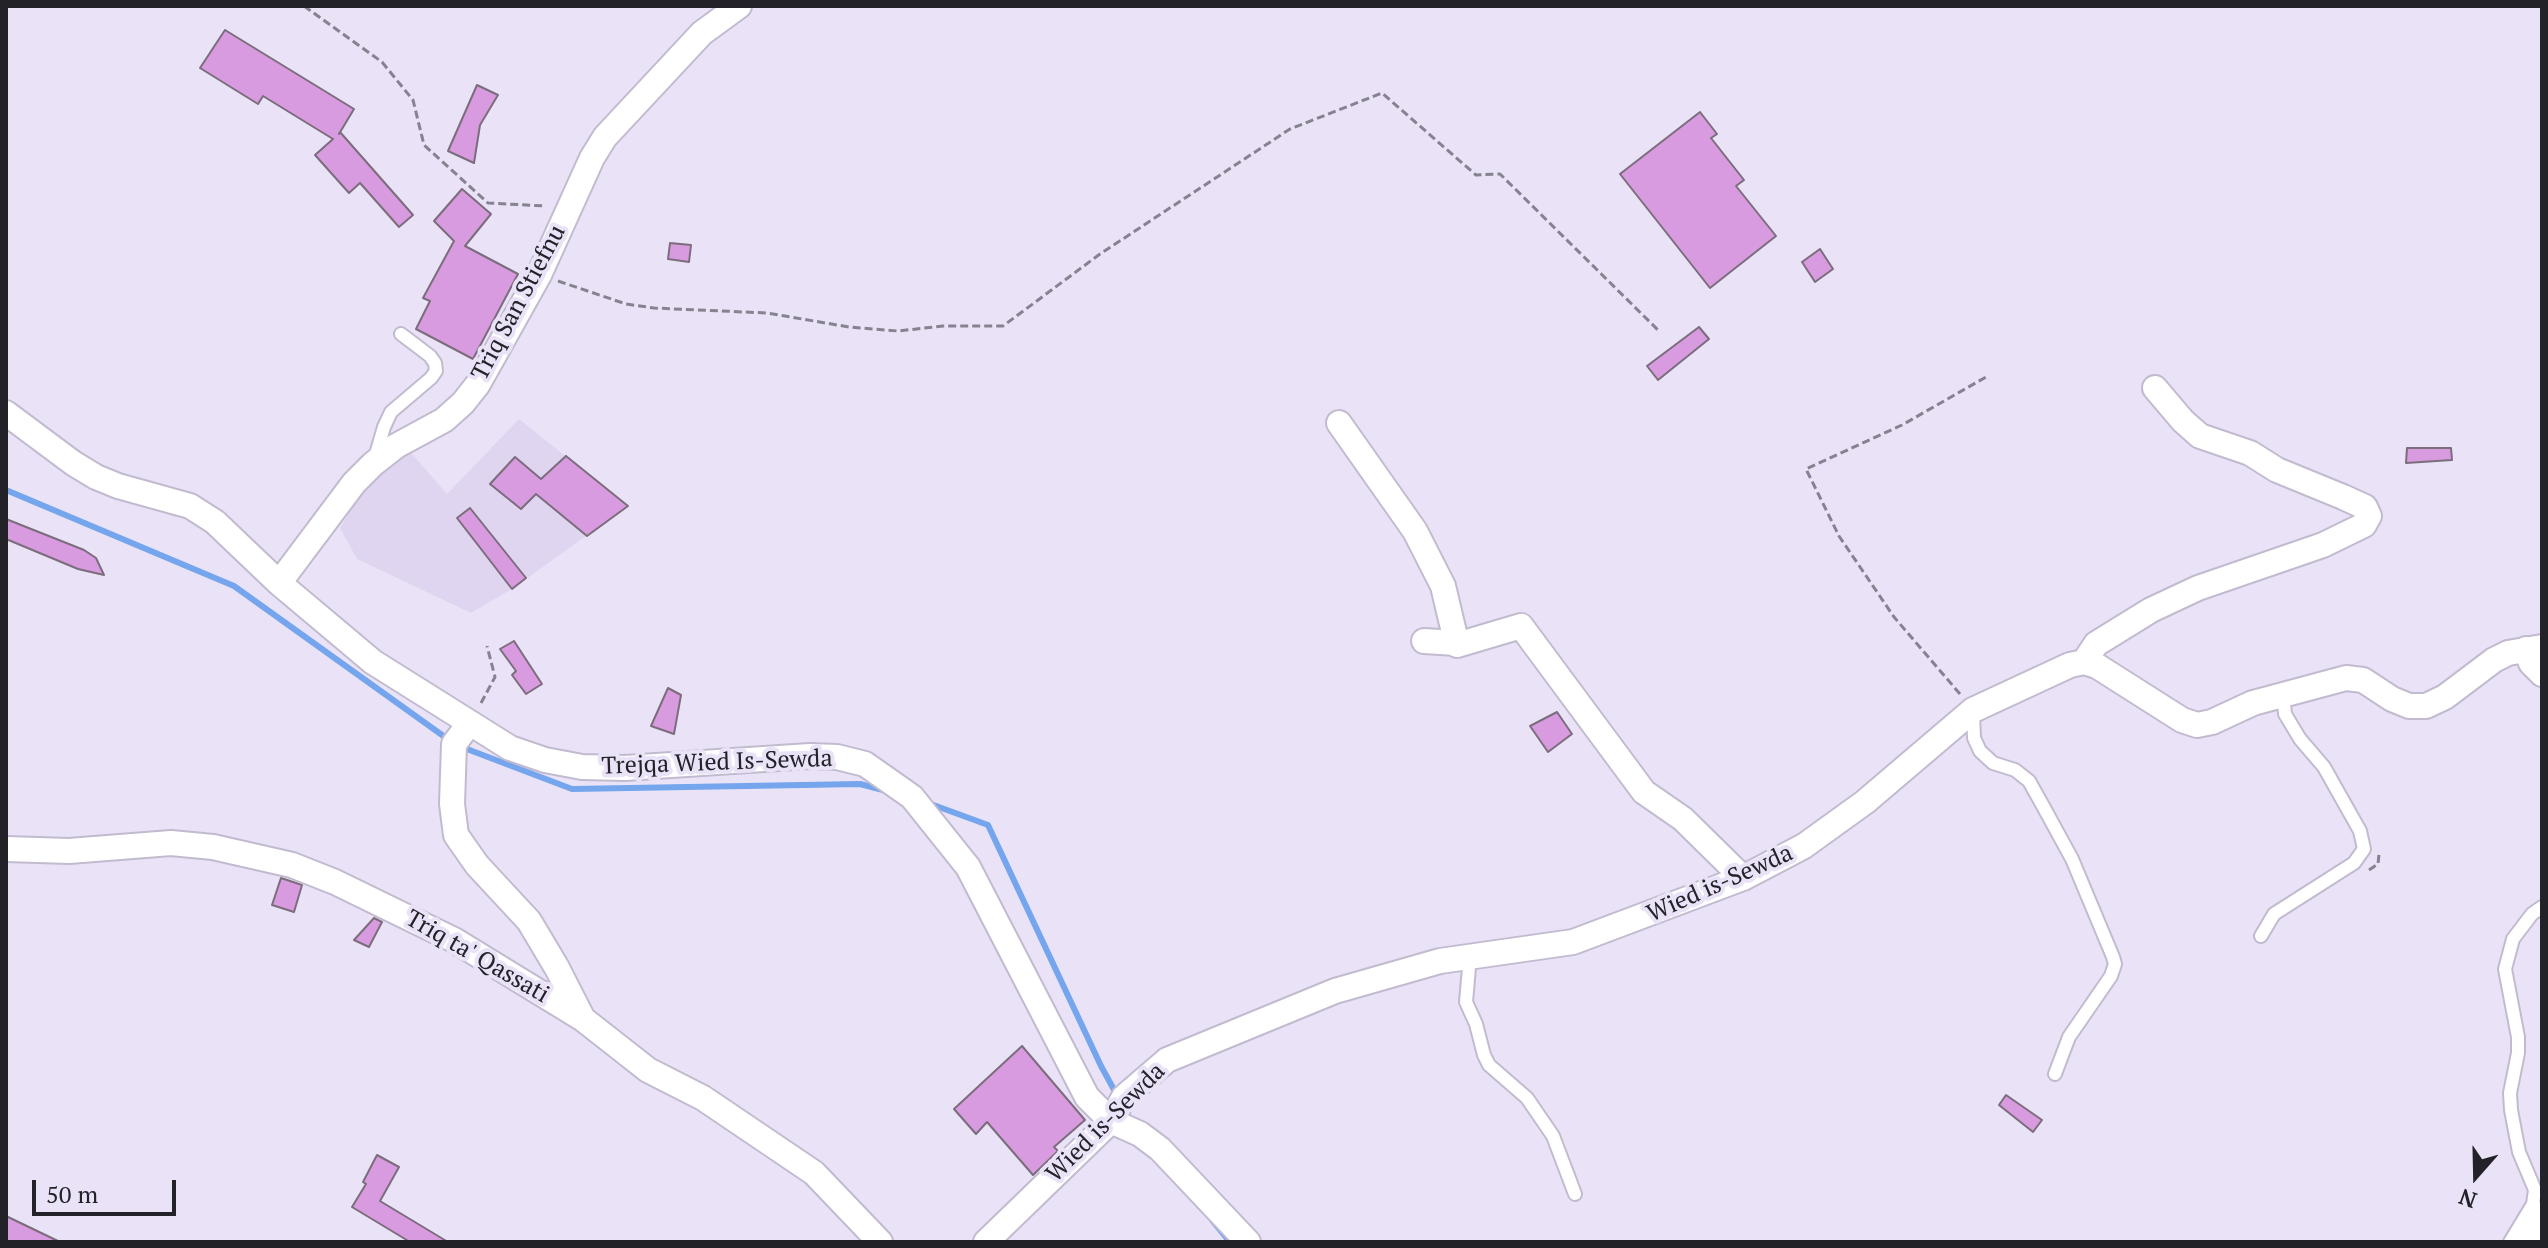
<!DOCTYPE html>
<html>
<head>
<meta charset="utf-8">
<style>
  body { margin:0 }
  #map { position:relative; width:2548px; height:1248px; overflow:hidden; background:#eae3f8; font-family:"PT Serif",serif }
  canvas { display:block }
  .frame { position:absolute; inset:0; border:8px solid #242229; pointer-events:none }
  .north { position:absolute; left:2436px; top:1136px; width:80px; height:80px; -webkit-text-stroke:6px #eae3f8; paint-order:stroke; rotate:200deg; font-size:22px; font-weight:700; line-height:32px; text-align:center; color:#242229 }
  .north::after { content:''; display:block; margin:auto; width:28px; height:36px; background:#242229; clip-path:polygon(50% 0,100% 100%,50% 72%,0 100%) }
  .scale { position:absolute; left:32px; top:1180px; width:144px; height:36px; box-sizing:border-box; border:4px solid #242229; border-top:0; padding-left:10px; font-size:24px; line-height:28px; white-space:nowrap; color:#242229; -webkit-text-stroke:6px #eae3f8; paint-order:stroke }
</style>
</head>
<body>
<div id="map">
<canvas width="2548" height="1248"></canvas>
<div class="frame"></div>
<div class="north">N</div>
<div class="scale">50 m</div>
</div>
<script>
const context = document.querySelector('canvas').getContext('2d');
context.lineJoin = 'round';
function paint(path, color) {
  context.fillStyle = color;
  context.fill(path, 'evenodd');
}
function poly(rows) {
  const path = new Path2D();
  for (const r of rows) {
    path.moveTo(r[0], r[1]);
    for (let i = 2; i < r.length; i += 2) path.lineTo(r[i], r[i + 1]);
  }
  return path;
}
function stroke(path, color, width, dash) {
  context.strokeStyle = color;
  context.lineWidth = width;
  context.lineCap = dash ? 'butt' : 'round';
  context.setLineDash(dash || []);
  context.stroke(path);
}
function write(font, color, halo, rows, align = 'center') {
  context.font = font + ' "PT Serif",serif';
  context.lineWidth = 8;
  context.setLineDash([]);
  context.textBaseline = 'middle';
  context.strokeStyle = halo;
  context.fillStyle = color;
  for (const [text, x, y, turn = 0] of rows) {
    context.save();
    context.translate(x, y);
    context.rotate((+turn || 0) * Math.PI / 180);
    context.textAlign = isNaN(turn) ? turn : align;
    if (halo) context.strokeText(text, 0, 0);
    context.fillText(text, 0, 0);
    context.restore();
  }
}
paint(poly([
  [519,419,628,506,512,589,471,613,357,559,340,528,363,489,377,476,408,449,447,494]
]), '#dfd5f1');
stroke(poly([
  [6,490,234,586,449,740],
  [459,746,572,789,860,784,887,791],
  [928,803,988,825,1101,1066,1118,1097],
  [1212,1220,1230,1242]
]), '#75a5ed', 6);
const building = poly([
  [225,30,354,109,339,134,340,132,413,215,399,227,360,183,349,193,315,155,333,139,263,96,258,104,200,68,225,30],
  [477,85,498,95,480,125,474,163,448,151,477,85],
  [1700,112,1717,134,1711,138,1744,180,1736,186,1776,236,1710,288,1620,174,1700,112],
  [462,189,491,214,465,246,518,274,473,359,416,329,430,301,423,298,454,241,434,221,462,189],
  [670,243,691,245,689,262,668,259,670,243],
  [1820,249,1833,269,1815,282,1802,262,1820,249],
  [1699,327,1709,339,1658,380,1647,366,1699,327],
  [2407,448,2451,448,2452,460,2406,463,2407,448],
  [566,456,628,506,587,536,536,494,521,509,490,484,515,457,541,479,566,456],
  [470,508,526,578,512,589,457,518,470,508],
  [6,519,84,550,96,558,104,575,78,569,6,539,6,519],
  [514,641,542,684,526,694,512,675,516,671,500,649,514,641],
  [668,688,681,695,674,734,651,726,668,688],
  [1557,712,1572,734,1548,752,1530,726,1557,712],
  [281,878,302,885,294,912,272,905,281,878],
  [374,918,382,922,369,947,354,940,374,918],
  [1022,1046,1085,1120,1054,1147,1058,1151,1033,1175,987,1122,976,1134,954,1109,1022,1046],
  [2006,1095,2042,1120,2033,1132,1999,1105,2006,1095],
  [377,1155,399,1167,380,1201,448,1242,410,1242,352,1207,366,1184,363,1182,377,1155],
  [6,1216,60,1242,6,1242,6,1216]
]);
paint(building, '#d99be0');
stroke(building, '#7b6d7c', 2);
const service = poly([
  [374,461,384,427,391,412,431,378,436,371,435,363,430,356,401,334],
  [1973,713,1974,738,1980,751,1993,763,2015,770,2029,781,2043,806,2072,859,2113,957,2115,964,2111,976,2069,1037,2055,1074],
  [2261,936,2274,914,2354,863,2364,849,2360,831,2324,767,2300,739,2285,714,2283,694],
  [1470,956,1466,1002,1476,1024,1484,1055,1489,1065,1527,1098,1553,1136,1575,1194],
  [2510,1242,2533,1204,2535,1190,2519,1152,2511,1110,2510,1093,2518,1053,2518,1037,2505,969,2513,939,2532,914,2542,907]
]);
const minor = poly([
  [6,413,73,463,96,477,118,486,190,506,215,522,279,583,373,662,510,748,545,760,582,767,625,768,810,756,837,757,865,764,912,797,968,867,1087,1097,1111,1121,1140,1134,1160,1149,1248,1242],
  [1339,423,1415,531,1443,586,1457,645,1521,626,1644,792,1683,819,1743,878],
  [279,583,354,483,373,464,396,446,444,420,463,403,478,384,539,275,592,158,605,137,702,33,739,6],
  [1424,641,1456,643],
  [2526,649,2531,663,2542,674],
  [2084,662,2096,644,2151,610,2198,588,2323,545,2364,525,2369,516,2365,507,2343,497,2277,470,2250,453,2200,436,2183,421,2155,388],
  [469,724,454,744,452,804,456,835,477,865,529,921,557,968,583,1019],
  [6,849,69,851,171,843,213,847,292,865,335,882,454,940,583,1019,648,1070,703,1098,814,1173,880,1242],
  [986,1242,1111,1121,1124,1097,1167,1060,1335,991,1440,961,1573,942,1743,878,1804,846,1865,802,1973,710,2070,665,2084,662,2097,666,2182,720,2197,725,2212,722,2253,703,2346,678,2363,680,2392,699,2409,706,2426,706,2445,697,2494,660,2508,653,2542,647],
  [2524,1242,2542,1214]
]);
stroke(service, '#c2bbcf', 16);
stroke(minor, '#c2bbcf', 28);
stroke(poly([
  [304,6,382,62,413,100,424,145,488,203,545,206],
  [558,281,626,304,654,308,767,313,849,327,898,331,943,326,1003,326,1100,254,1290,129,1382,93,1476,175,1500,174,1658,330],
  [1960,694,1894,617,1839,536,1806,469,1902,425,1986,377],
  [481,703,495,677,487,646],
  [2369,870,2378,864,2379,854]
]), '#86828f', 3, [8, 4]);
stroke(service, '#fff', 12);
stroke(minor, '#fff', 24);
write('24px', '#242229', '#eae3f8', [
  ["Triq San Stiefnu",519,303,-62],
  ["Trejqa Wied Is-Sewda",717,763,-2],
  ["Wied is-Sewda",1720,884,-24],
  ["Triq ta' Qassati",477,957,30],
  ["Wied is-Sewda",1106,1123,-45]
]);
</script>
</body>
</html>
